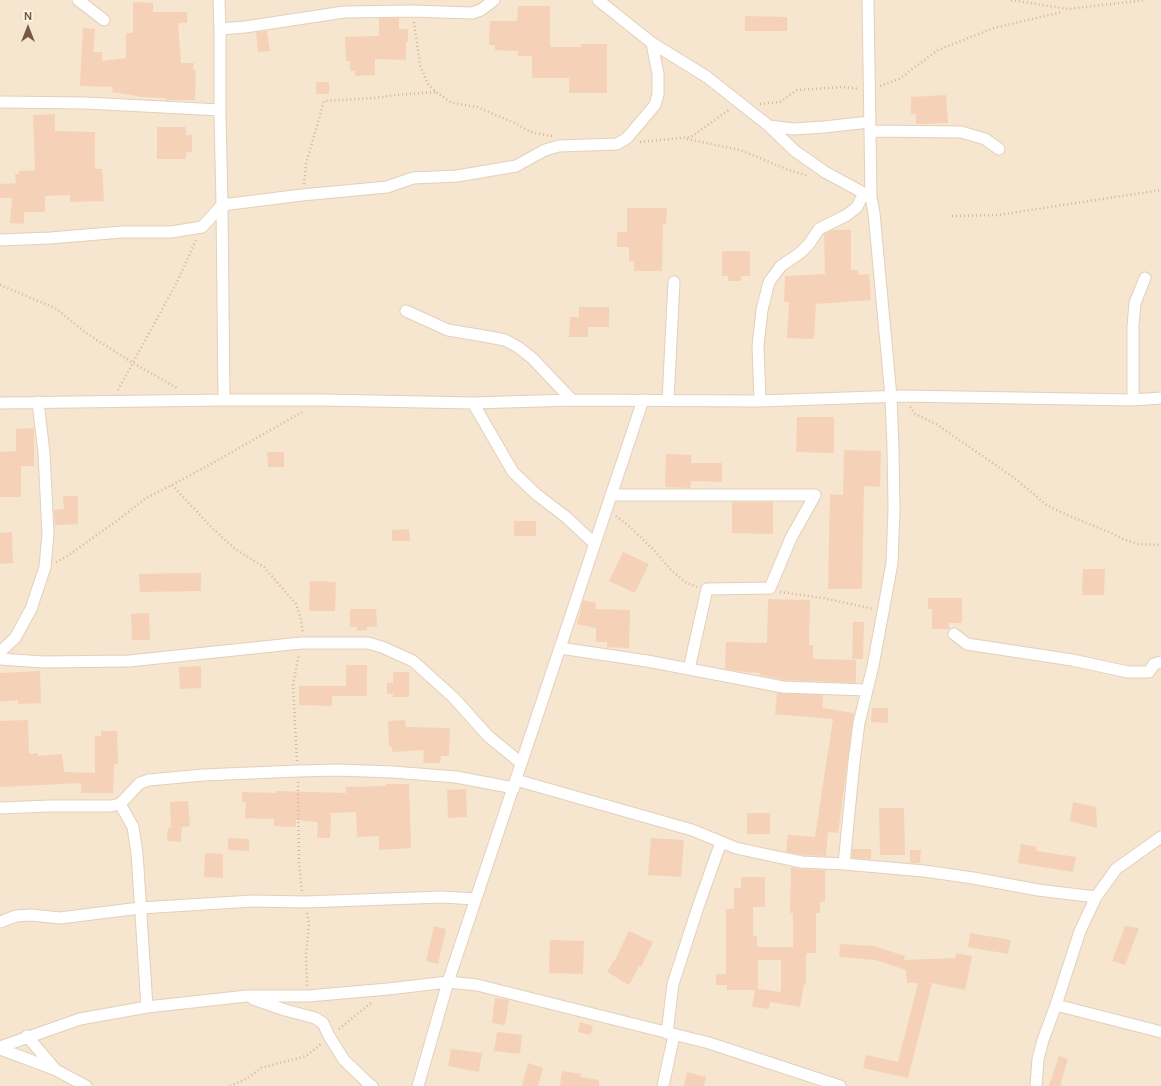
<!DOCTYPE html>
<html>
<head>
<meta charset="utf-8">
<style>
  body { margin:0 }
  #map { position:relative; width:1161px; height:1086px; overflow:hidden; background:#fef3e1; font-family:"DM Sans",sans-serif }
  canvas { display:block }
  .north { position:absolute; left:8px; top:8px; width:40px; height:40px; -webkit-text-stroke:3px #fff7e8; paint-order:stroke; rotate:0deg; font-size:11px; font-weight:700; line-height:16px; text-align:center; color:#765946 }
  .north::after { content:''; display:block; margin:auto; width:14px; height:18px; background:#765946; clip-path:polygon(50% 0,100% 100%,50% 72%,0 100%) }
</style>
</head>
<body>
<div id="map">
<canvas width="1161" height="1086"></canvas>
<div class="north">N</div>
</div>
<script>
const context = document.querySelector('canvas').getContext('2d');
context.lineJoin = 'round';
function paint(path, color) {
  context.fillStyle = color;
  context.fill(path, 'evenodd');
}
function poly(rows) {
  const path = new Path2D();
  for (const r of rows) {
    path.moveTo(r[0], r[1]);
    for (let i = 2; i < r.length; i += 2) path.lineTo(r[i], r[i + 1]);
  }
  return path;
}
function stroke(path, color, width, dash) {
  context.strokeStyle = color;
  context.lineWidth = width;
  context.lineCap = dash ? 'butt' : 'round';
  context.setLineDash(dash || []);
  context.stroke(path);
}
paint(poly([
  [0,0,1161,0,1161,1086,0,1086]
]), '#f6e5cf');
paint(poly([
  [133,2,153,3,153,12,187,12,187,23,178,23,181,63,194,63,193,70,196,70,195,100,166,100,166,98,138,97,138,96,112,92,113,87,80,86,83,28,95,29,93,52,102,52,102,61,126,58,126,33,133,33],
  [518,6,550,6,550,47,581,47,581,44,607,44,607,93,569,93,569,78,532,78,532,56,518,56,518,51,495,50,495,45,489,45,490,21,517,21],
  [745,16,787,17,787,31,745,31],
  [379,18,399,18,399,29,408,29,408,42,406,42,406,60,375,59,375,75,355,76,355,71,350,71,350,61,346,61,345,37,379,36],
  [267,31,270,51,258,52,256,32],
  [316,82,329,82,329,94,316,94],
  [946,95,948,123,916,124,916,114,911,114,911,97],
  [55,114,55,131,95,132,95,169,102,169,104,201,70,202,70,195,45,196,45,212,24,212,24,224,10,223,12,198,0,198,0,184,16,183,15,174,19,174,19,171,35,170,33,115],
  [157,127,186,127,186,135,192,135,192,152,186,152,186,159,157,159],
  [627,208,667,208,666,224,663,224,662,271,634,271,634,261,629,261,629,247,617,247,617,232,627,232],
  [832,230,851,230,851,270,858,270,859,275,869,274,871,300,816,304,814,339,787,338,789,302,784,302,785,276,825,274,824,234],
  [722,251,750,251,750,276,741,276,741,281,728,281,728,276,722,276],
  [579,307,609,307,609,327,588,327,588,337,569,337,570,317,579,317],
  [797,417,834,417,834,453,796,452],
  [34,428,34,466,21,466,21,497,0,497,0,452,16,451,16,429],
  [844,450,881,451,880,487,864,486,862,589,828,589,830,494,843,495],
  [267,452,284,452,284,467,268,467],
  [666,454,691,455,691,463,722,463,722,482,691,481,690,488,665,487],
  [63,496,78,496,78,524,55,525,54,510,64,509],
  [732,502,773,502,773,534,732,533],
  [514,521,536,521,536,536,514,536],
  [409,529,410,541,392,541,392,530],
  [12,532,13,563,0,564,0,533],
  [623,552,649,564,635,593,609,581],
  [1083,569,1105,569,1104,595,1082,595],
  [201,573,201,591,140,592,139,574],
  [310,581,336,582,335,611,309,611],
  [928,598,962,598,962,623,949,623,949,629,932,629,932,609,928,609],
  [768,599,810,600,809,645,813,645,813,659,856,660,856,683,784,680,760,675,760,673,744,672,725,669,726,642,767,643],
  [583,600,596,603,595,609,630,610,629,648,607,647,607,642,596,642,596,628,577,624],
  [350,609,376,609,377,626,367,627,367,630,357,631,357,627,350,627],
  [149,613,150,640,132,640,131,614],
  [853,622,864,622,863,659,852,659],
  [346,665,367,665,367,696,332,696,332,706,299,705,299,686,346,686],
  [201,666,201,688,180,689,179,667],
  [40,671,41,703,18,704,18,700,0,702,0,673],
  [393,672,409,672,409,697,393,697,393,694,387,694,387,683,393,683],
  [777,693,823,695,822,708,854,713,838,833,828,832,826,856,803,855,786,852,788,835,815,837,833,719,775,714],
  [872,708,888,708,888,723,871,722],
  [28,720,29,754,38,753,38,756,62,754,64,772,95,773,95,736,101,736,101,731,117,731,118,764,114,764,113,793,81,793,81,783,0,787,0,721],
  [405,720,406,727,450,728,449,756,441,756,440,763,423,763,424,750,392,752,392,746,389,747,388,721],
  [386,784,409,784,411,848,379,850,379,836,357,837,356,812,331,813,330,838,317,838,318,822,296,820,296,827,274,826,274,819,245,818,246,802,242,802,242,792,276,793,276,791,346,793,346,787,386,786],
  [466,789,467,817,448,818,447,790],
  [188,801,190,826,182,827,181,842,167,841,168,827,171,828,170,802],
  [1073,802,1096,807,1097,828,1070,821],
  [879,808,904,808,905,855,880,855],
  [747,813,770,813,770,834,747,834],
  [228,838,249,839,249,851,228,850],
  [651,838,684,840,681,877,648,875],
  [1021,844,1037,847,1036,851,1076,857,1073,872,1018,863],
  [852,849,871,849,871,859,852,858],
  [910,850,921,850,920,863,910,863],
  [205,853,223,854,223,878,204,877],
  [791,867,802,869,825,870,825,902,820,902,820,913,816,913,816,953,806,953,806,984,804,984,800,1007,770,1002,769,1009,752,1007,755,990,727,990,727,985,716,985,716,974,726,974,726,909,734,909,734,888,741,888,741,877,765,877,765,907,753,907,753,936,757,936,757,947,793,947,793,913,790,913],
  [758,960,781,960,781,992,758,989],
  [434,926,446,929,438,964,426,961],
  [1125,926,1139,928,1125,965,1112,961],
  [629,931,653,942,641,967,639,966,629,985,607,972,614,960,615,960],
  [970,933,1011,940,1008,954,968,947],
  [550,940,584,941,583,974,549,973],
  [840,944,874,946,905,956,904,960,955,958,956,953,972,956,965,990,932,983,908,1078,863,1068,866,1055,898,1062,918,983,907,983,906,970,875,960,839,957],
  [495,998,509,1000,505,1025,492,1023],
  [580,1022,593,1026,590,1035,578,1032],
  [497,1032,522,1035,520,1054,494,1051],
  [451,1049,482,1053,479,1072,448,1066],
  [1059,1056,1068,1059,1060,1086,1049,1086],
  [528,1063,543,1068,538,1086,522,1086],
  [562,1071,581,1074,580,1077,599,1080,599,1086,560,1086],
  [687,1072,706,1077,704,1086,684,1086]
]), '#f5d2b7');
const street = poly([
  [78,0,104,20],
  [219,0,220,29,220,115,222,205,224,400],
  [598,0,652,43,707,77,769,126,795,151,825,172,871,197],
  [220,29,245,27,344,12,412,11,472,13,481,10,494,0],
  [0,102,86,103,220,110],
  [769,126,793,129,824,127,870,122],
  [870,131,961,132,985,139,999,149],
  [0,240,50,238,122,232,171,232,202,227,222,205,302,195,387,187,413,178,457,176,516,166,545,150,559,146,617,144,627,138,655,105,658,94,658,74,652,43],
  [406,311,448,330,484,336,505,340,518,347,532,358,572,400],
  [668,400,674,282],
  [1133,400,1133,326,1135,303,1145,278],
  [760,401,758,346,762,310,769,282,781,266,800,253,809,244,819,229,847,215,857,207,864,193],
  [0,403,224,400,323,400,473,403,572,400,760,401,903,396,1133,400,1161,398],
  [473,403,513,472,536,494,566,517,595,544],
  [611,495,815,495,791,538,770,588,707,589,689,669],
  [954,634,967,644,1072,660,1128,672,1149,672,1154,664,1161,662],
  [560,648,647,661,783,687,866,690],
  [0,652,15,638,31,609,45,567,48,534,44,453,38,402],
  [0,659,43,662,129,661,301,643,368,643,382,647,413,661,454,698,488,736,521,763],
  [516,780,692,830,736,848,768,855,802,862,844,864,924,871,973,878,1038,890,1096,897],
  [120,804,133,827,137,853,147,1007],
  [0,808,50,806,111,806,120,804,140,783,149,780,203,775,298,771,337,770,393,772,456,777,514,788],
  [844,864,854,762,859,723,873,666,892,563,894,509,893,448,891,397,874,213,871,197,868,0],
  [0,922,16,916,31,915,60,918,140,908,253,901,305,902,442,897,476,899],
  [253,999,285,1010,315,1018,323,1023,329,1036,344,1060,369,1084,372,1086],
  [1056,1005,1161,1032],
  [667,1033,673,984,698,907,721,842],
  [27,1036,54,1068],
  [0,1047,80,1019,147,1007,247,996,308,996,388,989,448,982,477,985,709,1043,840,1086],
  [0,1049,54,1069,86,1086],
  [418,1086,448,982,643,400],
  [663,1086,674,1035],
  [1036,1086,1038,1059,1043,1040,1056,1005,1080,931,1096,897,1116,869,1161,837]
]);
stroke(street, '#e2d0bc', 13);
stroke(poly([
  [1011,0,1068,9,1146,0],
  [414,22,420,65,428,84,436,92,452,103,477,107,517,124,527,130,534,133,552,136],
  [880,86,899,79,938,50,994,28,1062,12],
  [760,104,780,102,797,90,844,87,859,89],
  [687,139,740,150,789,170,808,176],
  [640,142,691,137,730,109],
  [304,184,306,164,324,101,374,98,396,95,436,92],
  [952,216,998,215,1161,190],
  [0,285,55,308,89,335,133,363,177,388],
  [118,390,177,282,196,240],
  [910,407,915,414,936,424,1013,477,1048,506,1074,518,1109,532,1123,539,1138,544,1161,545],
  [172,485,211,527,235,549,264,567,296,604,300,616,303,632],
  [616,516,630,527,654,550,670,569,685,582,697,587],
  [56,562,66,557,118,520,146,498,172,485,220,459,302,412],
  [780,592,823,598,874,609],
  [297,761,293,685,299,654],
  [298,782,299,865,302,891],
  [307,913,309,924,306,954,307,986],
  [339,1029,372,1002],
  [230,1086,248,1078,261,1068,306,1056,321,1044]
]), '#d9b59a', 2.5, [1, 3]);
stroke(street, '#fff', 11);
</script>
</body>
</html>
